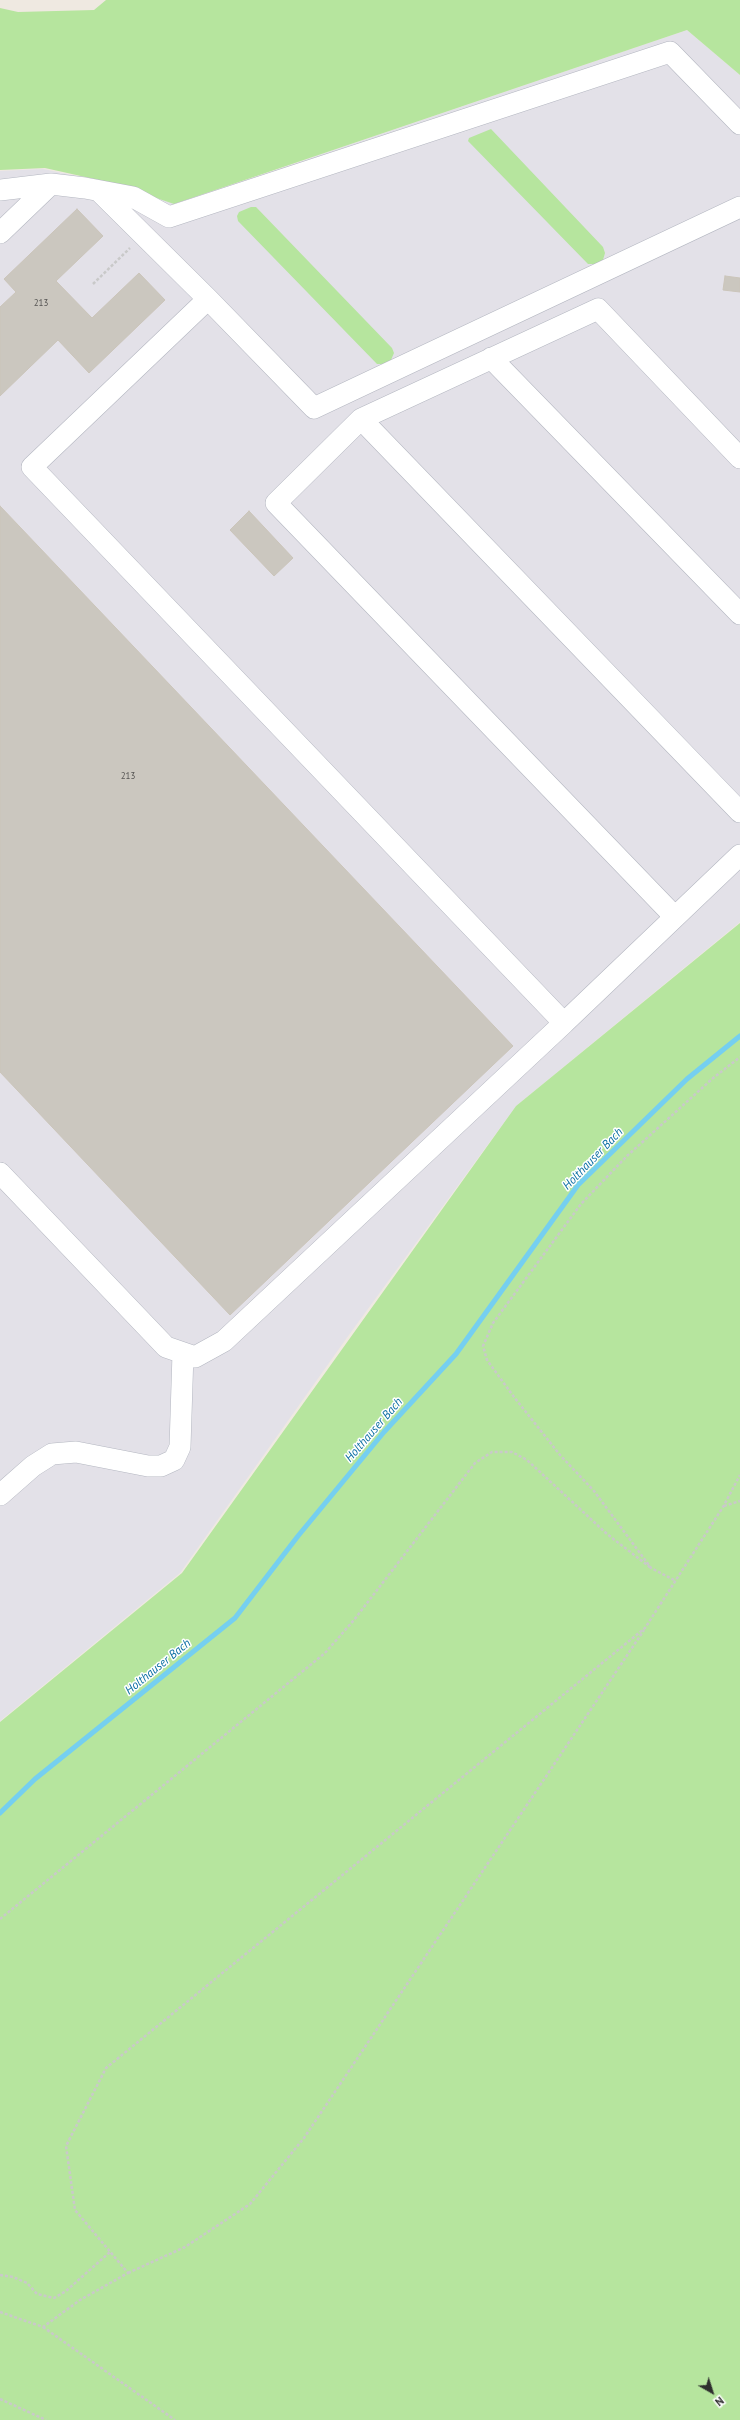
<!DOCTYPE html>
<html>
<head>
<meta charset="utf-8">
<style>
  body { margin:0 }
  #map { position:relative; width:740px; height:2420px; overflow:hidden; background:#efe9e1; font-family:"PT Sans",sans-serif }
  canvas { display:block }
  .north { position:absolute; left:692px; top:2372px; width:40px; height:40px; -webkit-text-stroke:3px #fff; paint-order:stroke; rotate:141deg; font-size:11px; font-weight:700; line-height:16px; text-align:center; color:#2e2e2e }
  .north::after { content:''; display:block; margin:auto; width:14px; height:18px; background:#2e2e2e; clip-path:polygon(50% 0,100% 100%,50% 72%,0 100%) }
</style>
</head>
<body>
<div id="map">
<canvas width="740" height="2420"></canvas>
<div class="north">N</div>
</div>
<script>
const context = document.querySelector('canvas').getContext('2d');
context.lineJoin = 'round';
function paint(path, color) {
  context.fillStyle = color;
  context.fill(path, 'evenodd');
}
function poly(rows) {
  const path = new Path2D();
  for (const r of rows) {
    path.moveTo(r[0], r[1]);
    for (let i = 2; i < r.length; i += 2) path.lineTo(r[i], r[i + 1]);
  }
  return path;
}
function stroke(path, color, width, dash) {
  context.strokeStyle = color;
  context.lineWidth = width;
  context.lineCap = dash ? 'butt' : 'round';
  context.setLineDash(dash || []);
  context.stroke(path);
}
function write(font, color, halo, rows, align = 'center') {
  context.font = font + ' "PT Sans",sans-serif';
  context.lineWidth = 3;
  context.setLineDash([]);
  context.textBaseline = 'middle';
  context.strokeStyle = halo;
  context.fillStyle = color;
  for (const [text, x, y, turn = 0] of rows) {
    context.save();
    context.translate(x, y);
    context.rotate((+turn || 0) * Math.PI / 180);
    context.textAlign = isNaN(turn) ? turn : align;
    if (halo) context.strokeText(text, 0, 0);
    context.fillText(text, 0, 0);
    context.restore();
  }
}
paint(poly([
  [687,30,740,75,740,922,516,1106,346,1339,180,1573,0,1721,0,171,43,169,111,183,175,204]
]), '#e3e1e8');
paint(poly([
  [106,0,740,0,740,75,687,30,174,204,112,183,45,168,0,170,0,8,18,12,94,10],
  [491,129,603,247,605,253,603,260,596,264,588,264,468,141,469,138],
  [251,207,256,207,392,348,394,353,391,360,384,364,377,364,238,221,237,216,239,212],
  [740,923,740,2420,0,2420,0,1722,182,1573,516,1106]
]), '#b6e59e');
stroke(poly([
  [0,1813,35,1779,235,1618,298,1536,384,1432,456,1354,578,1185,687,1079,740,1036]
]), '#75cff0', 5);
const building = poly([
  [77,209,103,236,56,281,92,318,139,273,165,300,89,373,58,340,0,396,0,307,16,292,4,279,77,209],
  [725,276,740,278,740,292,723,290,725,276],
  [0,506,513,1046,230,1315,0,1072,0,506],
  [249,511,293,558,274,576,230,530,249,511]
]);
paint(building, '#cbc7bf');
stroke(building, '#cbc5ba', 1);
const minor = poly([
  [0,190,51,184,85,188,133,197,169,217,670,52,740,124],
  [99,191,208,299,314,408,740,207],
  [0,233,51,184],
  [491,358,740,614],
  [361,419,740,812],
  [675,917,276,503,361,419,598,309,740,458],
  [564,1023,740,855],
  [0,1173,166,1347,195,1357,224,1341,564,1023,32,467,208,299],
  [0,1495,33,1466,52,1454,76,1452,148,1466,161,1466,174,1460,180,1447,183,1353]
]);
stroke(minor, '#b4b7c1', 22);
stroke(poly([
  [93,284,130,248],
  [724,1506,740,1501],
  [674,1580,651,1568,594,1491,560,1455,514,1397,487,1360,483,1346,493,1323,581,1204,627,1156,712,1079,740,1057],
  [0,1919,325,1653,354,1620,475,1463,492,1452,512,1452,527,1460,607,1534,651,1568],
  [128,2273,185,2247,250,2204,304,2138,644,1630],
  [0,2275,13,2277,27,2283,37,2294,54,2298,66,2291,110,2252],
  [0,2312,43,2327,80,2300,128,2273,75,2210,66,2146,106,2068,645,1628,723,1507,740,1475],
  [43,2327,175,2420],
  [0,2399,46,2420]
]), '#c9c9c9', 2.5, [3, 2]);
stroke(minor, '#fff', 21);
write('9px', '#555452', null, [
  ["213",41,303],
  ["213",128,776]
]);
write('italic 12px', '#0d6fa3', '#fff', [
  ["Holthauser Bach",593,1159,-46],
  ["Holthauser Bach",374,1430,-49],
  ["Holthauser Bach",158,1667,-39]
]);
</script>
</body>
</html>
